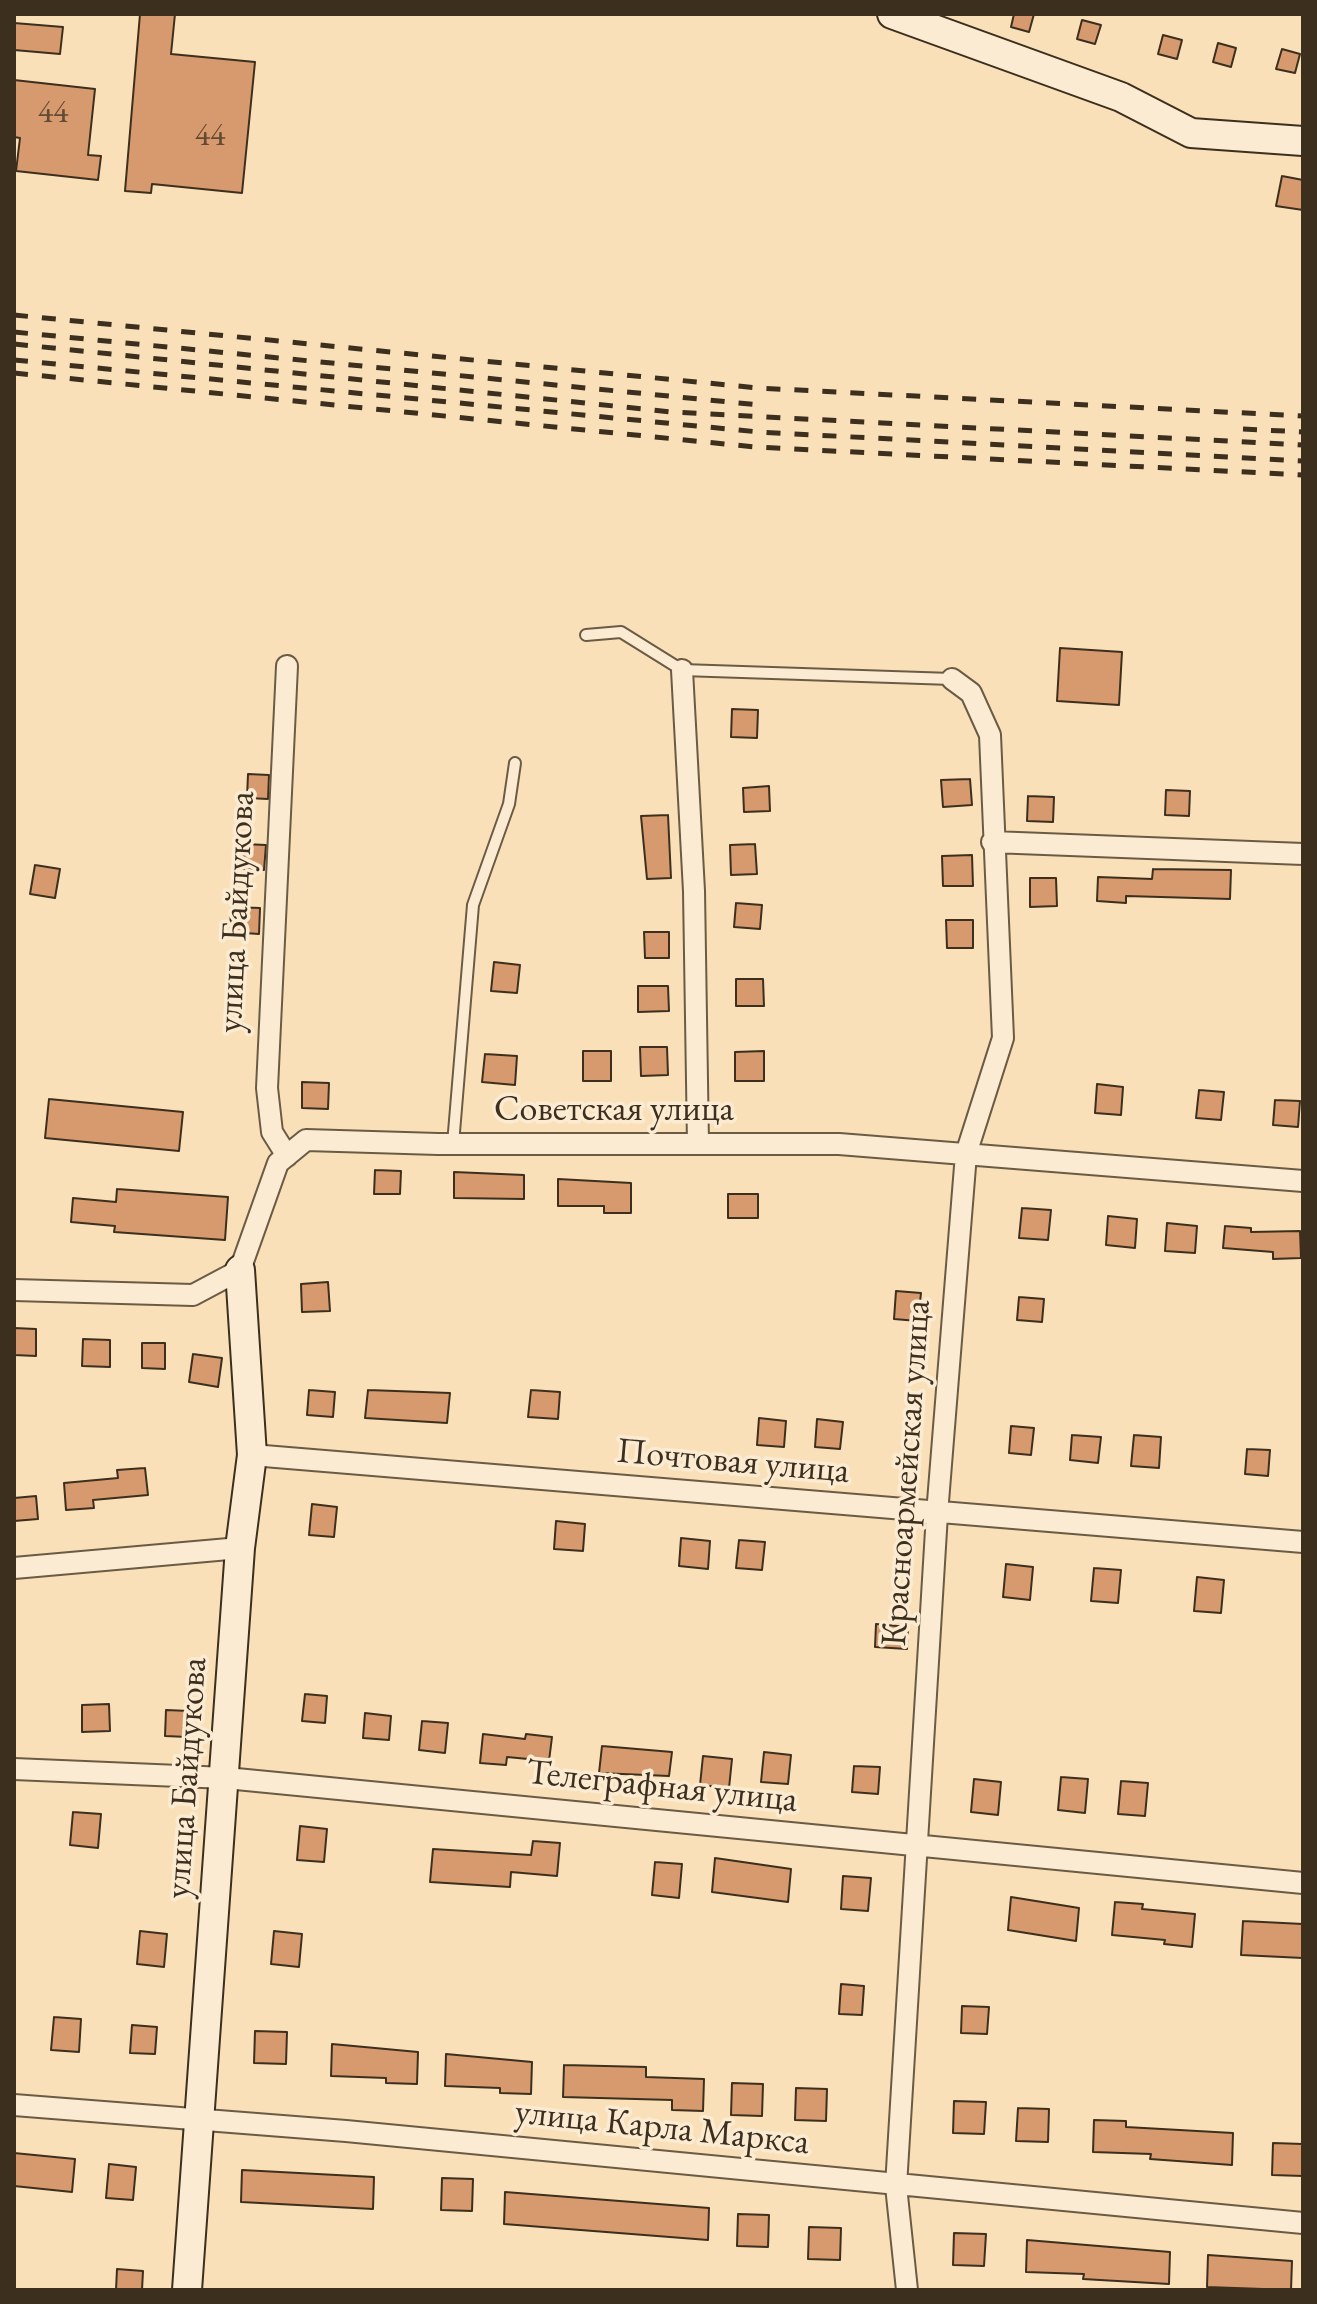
<!DOCTYPE html>
<html>
<head>
<meta charset="utf-8">
<style>
  body { margin:0 }
  #map { position:relative; width:1317px; height:2304px; overflow:hidden; background:#f9e0b9; font-family:"EB Garamond",serif }
  canvas { display:block }
  .frame { position:absolute; inset:0; border:16px solid #3c2f1e; pointer-events:none }
</style>
</head>
<body>
<div id="map">
<canvas width="1317" height="2304"></canvas>
<div class="frame"></div>
</div>
<script>
const context = document.querySelector('canvas').getContext('2d');
context.lineJoin = 'round';
function paint(path, color) {
  context.fillStyle = color;
  context.fill(path, 'evenodd');
}
function poly(rows) {
  const path = new Path2D();
  for (const r of rows) {
    path.moveTo(r[0], r[1]);
    for (let i = 2; i < r.length; i += 2) path.lineTo(r[i], r[i + 1]);
  }
  return path;
}
function stroke(path, color, width, dash) {
  context.strokeStyle = color;
  context.lineWidth = width;
  context.lineCap = dash ? 'butt' : 'round';
  context.setLineDash(dash || []);
  context.stroke(path);
}
function write(font, color, halo, rows, align = 'center') {
  context.font = font + ' "EB Garamond",serif';
  context.lineWidth = 7;
  context.setLineDash([]);
  context.textBaseline = 'middle';
  context.strokeStyle = halo;
  context.fillStyle = color;
  for (const [text, x, y, turn = 0] of rows) {
    context.save();
    context.translate(x, y);
    context.rotate((+turn || 0) * Math.PI / 180);
    context.textAlign = isNaN(turn) ? turn : align;
    if (halo) context.strokeText(text, 0, 0);
    context.fillText(text, 0, 0);
    context.restore();
  }
}
const building = poly([
  [140,14,175,14,171,54,255,62,242,193,152,184,151,193,125,191,140,14],
  [1014,14,1034,14,1029,32,1011,27,1014,14],
  [1082,20,1101,25,1095,44,1077,39,1082,20],
  [14,23,63,27,60,54,14,50,14,23],
  [1163,35,1182,40,1177,59,1158,54,1163,35],
  [1218,43,1236,48,1231,67,1213,62,1218,43],
  [1282,49,1300,54,1295,73,1276,69,1282,49],
  [14,80,95,89,88,155,101,156,98,180,16,171,20,138,14,137,14,80],
  [1282,176,1303,180,1303,210,1276,206,1282,176],
  [1060,648,1122,652,1119,705,1057,701,1060,648],
  [732,709,758,710,757,738,731,737,732,709],
  [248,774,269,775,268,799,247,798,248,774],
  [970,779,972,805,943,807,941,780,970,779],
  [769,786,770,811,744,812,743,788,769,786],
  [1166,790,1190,791,1189,816,1165,815,1166,790],
  [1028,796,1054,797,1053,822,1027,821,1028,796],
  [668,815,671,878,647,879,641,816,668,815],
  [244,844,266,845,264,870,243,869,244,844],
  [755,844,757,874,731,875,730,845,755,844],
  [972,855,973,886,943,886,942,856,972,855],
  [35,865,60,869,55,898,30,894,35,865],
  [1153,869,1231,870,1230,899,1126,896,1126,903,1097,901,1098,877,1152,879,1153,869],
  [1030,878,1056,878,1057,906,1030,907,1030,878],
  [736,903,762,905,760,929,734,927,736,903],
  [231,907,260,908,259,934,230,932,231,907],
  [946,920,973,920,973,948,947,948,946,920],
  [644,932,669,932,669,958,645,958,644,932],
  [494,962,520,965,517,993,491,991,494,962],
  [736,979,763,979,764,1006,736,1006,736,979],
  [638,986,668,986,669,1011,638,1012,638,986],
  [640,1047,667,1047,668,1075,641,1076,640,1047],
  [583,1051,611,1051,611,1081,583,1081,583,1051],
  [764,1051,764,1081,735,1081,735,1052,764,1051],
  [485,1054,517,1056,515,1085,482,1082,485,1054],
  [302,1082,329,1083,328,1109,302,1108,302,1082],
  [1097,1084,1123,1087,1121,1115,1095,1113,1097,1084],
  [1199,1090,1224,1092,1221,1120,1196,1118,1199,1090],
  [49,1099,183,1112,179,1151,45,1138,49,1099],
  [1275,1100,1300,1101,1298,1127,1273,1125,1275,1100],
  [375,1170,401,1171,400,1194,374,1194,375,1170],
  [454,1172,524,1175,524,1199,454,1198,454,1172],
  [558,1179,631,1183,631,1213,604,1213,604,1206,558,1206,558,1179],
  [117,1189,228,1197,225,1240,114,1232,115,1226,71,1222,73,1198,116,1202,117,1189],
  [728,1194,758,1194,758,1218,728,1218,728,1194],
  [1022,1208,1051,1210,1048,1240,1019,1238,1022,1208],
  [1108,1216,1137,1219,1135,1248,1106,1245,1108,1216],
  [1167,1223,1197,1226,1195,1253,1165,1251,1167,1223],
  [1225,1226,1251,1228,1251,1232,1300,1231,1301,1258,1273,1259,1273,1252,1223,1248,1225,1226],
  [328,1282,330,1311,302,1312,301,1284,328,1282],
  [896,1291,921,1293,918,1321,894,1319,896,1291],
  [1019,1297,1044,1299,1042,1322,1017,1320,1019,1297],
  [14,1328,36,1329,36,1356,14,1355,14,1328],
  [83,1339,110,1340,110,1367,82,1366,83,1339],
  [142,1343,165,1343,165,1369,142,1368,142,1343],
  [193,1354,222,1358,218,1387,189,1382,193,1354],
  [309,1390,335,1392,333,1417,307,1415,309,1390],
  [368,1390,450,1393,447,1423,365,1418,368,1390],
  [531,1390,560,1392,558,1419,528,1417,531,1390],
  [759,1418,786,1421,784,1447,757,1445,759,1418],
  [817,1419,843,1422,840,1449,815,1447,817,1419],
  [1011,1426,1034,1428,1031,1455,1009,1453,1011,1426],
  [1072,1435,1101,1437,1098,1463,1070,1460,1072,1435],
  [1134,1435,1161,1437,1159,1468,1131,1466,1134,1435],
  [1247,1449,1270,1450,1268,1476,1245,1474,1247,1449],
  [145,1468,148,1495,93,1500,94,1508,66,1510,64,1483,118,1478,117,1470,145,1468],
  [36,1496,38,1519,14,1521,14,1498,36,1496],
  [312,1504,337,1507,334,1537,309,1535,312,1504],
  [556,1521,585,1524,583,1551,554,1549,556,1521],
  [681,1538,710,1541,708,1569,679,1566,681,1538],
  [739,1540,765,1542,762,1570,736,1568,739,1540],
  [1006,1564,1033,1567,1030,1600,1003,1597,1006,1564],
  [1094,1568,1121,1570,1118,1603,1091,1601,1094,1568],
  [1197,1577,1224,1580,1221,1613,1194,1611,1197,1577],
  [876,1624,908,1627,907,1649,875,1647,876,1624],
  [305,1694,327,1696,325,1723,302,1721,305,1694],
  [109,1704,110,1731,82,1732,82,1705,109,1704],
  [166,1710,189,1711,188,1737,165,1736,166,1710],
  [365,1713,391,1716,389,1740,363,1738,365,1713],
  [422,1721,448,1723,445,1753,419,1750,422,1721],
  [483,1734,525,1739,526,1734,552,1737,549,1761,507,1757,506,1765,480,1763,483,1734],
  [602,1746,672,1752,669,1776,599,1773,602,1746],
  [764,1752,791,1755,788,1784,761,1782,764,1752],
  [703,1756,732,1759,729,1788,700,1785,703,1756],
  [854,1766,880,1767,878,1794,852,1792,854,1766],
  [1061,1777,1088,1779,1085,1813,1058,1810,1061,1777],
  [974,1779,1001,1782,998,1815,971,1812,974,1779],
  [1121,1781,1148,1783,1145,1816,1118,1814,1121,1781],
  [73,1812,101,1814,98,1848,70,1845,73,1812],
  [300,1826,327,1829,324,1862,297,1860,300,1826],
  [533,1841,560,1843,557,1876,511,1872,510,1887,430,1882,433,1849,531,1855,533,1841],
  [715,1858,791,1869,788,1902,712,1892,715,1858],
  [655,1862,682,1864,679,1898,652,1895,655,1862],
  [843,1876,871,1878,868,1911,841,1909,843,1876],
  [1011,1897,1079,1908,1076,1941,1008,1930,1011,1897],
  [1115,1902,1143,1904,1142,1909,1195,1914,1192,1947,1164,1944,1165,1940,1112,1935,1115,1902],
  [1243,1921,1303,1924,1303,1958,1241,1955,1243,1921],
  [140,1931,167,1934,164,1967,137,1964,140,1931],
  [274,1931,302,1934,299,1967,271,1964,274,1931],
  [841,1984,864,1986,862,2015,839,2014,841,1984],
  [962,2006,989,2007,987,2034,961,2033,962,2006],
  [54,2017,81,2019,79,2052,51,2050,54,2017],
  [132,2025,157,2027,155,2054,130,2053,132,2025],
  [255,2031,287,2032,286,2064,254,2063,255,2031],
  [332,2044,418,2052,417,2084,386,2083,386,2078,331,2076,332,2044],
  [446,2054,532,2062,531,2094,500,2093,500,2088,445,2086,446,2054],
  [564,2065,646,2067,646,2077,704,2079,703,2111,672,2110,672,2100,563,2097,564,2065],
  [732,2083,763,2084,762,2116,731,2115,732,2083],
  [796,2088,827,2089,826,2121,795,2120,796,2088],
  [954,2101,986,2102,984,2134,953,2133,954,2101],
  [1018,2108,1049,2109,1048,2142,1016,2141,1018,2108],
  [1094,2120,1126,2121,1126,2127,1233,2133,1232,2165,1150,2159,1151,2154,1093,2152,1094,2120],
  [1273,2143,1303,2144,1303,2176,1272,2175,1273,2143],
  [14,2153,75,2159,72,2192,14,2186,14,2153],
  [109,2164,136,2167,133,2200,106,2198,109,2164],
  [242,2170,374,2177,373,2209,241,2202,242,2170],
  [442,2178,473,2179,472,2211,441,2210,442,2178],
  [505,2192,709,2208,708,2240,504,2224,505,2192],
  [738,2214,769,2215,768,2247,737,2246,738,2214],
  [809,2227,841,2228,840,2260,808,2259,809,2227],
  [954,2233,986,2234,984,2266,953,2265,954,2233],
  [1027,2240,1170,2252,1169,2284,1083,2279,1084,2274,1026,2272,1027,2240],
  [1208,2255,1292,2261,1291,2290,1207,2287,1208,2255],
  [117,2269,143,2271,142,2290,116,2290,117,2269]
]);
paint(building, '#d79a6e');
stroke(building, '#3c2f1e', 2);
const lane = poly([
  [586,635,621,632,682,670,952,679],
  [453,1144,473,905,509,804,515,763]
]);
const street = poly([
  [287,666,267,1088,272,1132,287,1156],
  [682,670,694,891,698,1144],
  [992,842,1303,854],
  [14,1290,193,1295,240,1270,278,1163,306,1140,438,1144,839,1144,1303,1181],
  [252,1455,1303,1542],
  [14,1568,240,1548],
  [14,1769,226,1778,1303,1883],
  [14,2105,346,2131,1303,2223],
  [907,2290,896,2186,937,1514,966,1154,1003,1038,990,735,971,693,952,679]
]);
const secondary = poly([
  [892,14,1121,97,1191,133,1303,141],
  [187,2290,240,1548,252,1455,240,1270]
]);
stroke(lane, '#6b5b45', 14);
stroke(street, '#6b5b45', 24);
stroke(secondary, '#3c2f1e', 32);
stroke(lane, '#fbebd2', 10);
stroke(street, '#fbebd2', 20);
stroke(secondary, '#fbebd2', 28);
stroke(poly([
  [14,315,758,388,1303,416],
  [14,332,760,405],
  [14,344,672,412,1303,445],
  [14,360,759,432,1303,461],
  [14,373,755,447,1303,475],
  [1243,429,1303,432]
]), '#3c2f1e', 5, [14, 14]);
write('32px', '#634a32', null, [
  ["44",53,113],
  ["44",210,136]
]);
write('36px', '#3c2f1e', '#fbebd2', [
  ["улица Байдукова",237,912,-87],
  ["Советская улица",614,1110],
  ["Почтовая улица",733,1462,5],
  ["Красноармейская улица",907,1473,-86],
  ["улица Байдукова",187,1778,-86],
  ["Телеграфная улица",662,1787,6],
  ["улица Карла Маркса",662,2128,6]
]);
</script>
</body>
</html>
